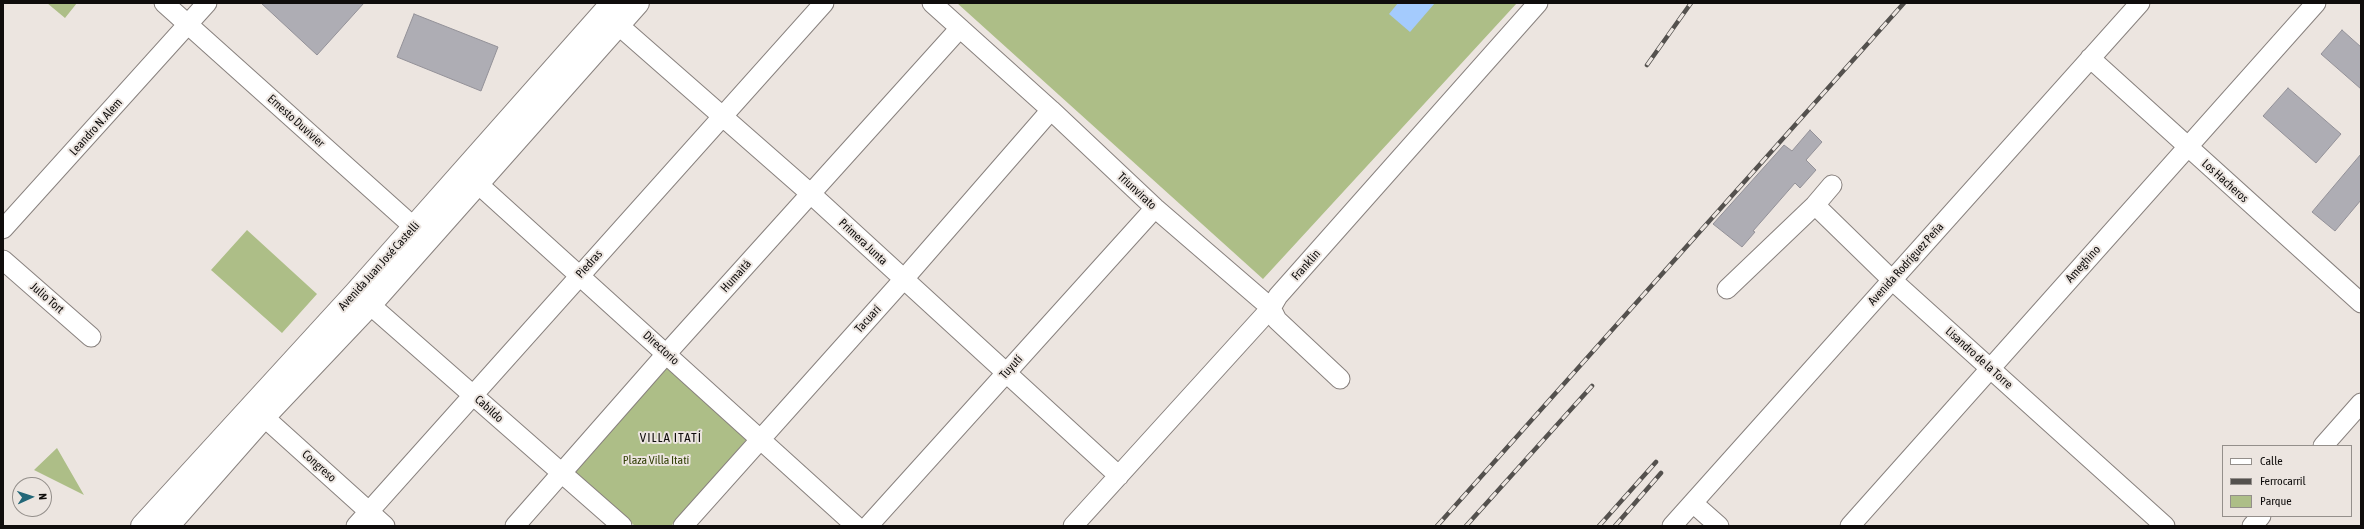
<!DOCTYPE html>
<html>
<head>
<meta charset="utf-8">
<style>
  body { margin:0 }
  #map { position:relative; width:2364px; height:529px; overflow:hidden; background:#ece5e0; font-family:"Asap Condensed",sans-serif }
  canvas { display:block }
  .frame { position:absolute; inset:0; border:4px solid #0f0d0c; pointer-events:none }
  .legend { position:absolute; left:2222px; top:445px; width:130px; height:72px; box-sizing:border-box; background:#ece5e0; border:1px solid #948f8b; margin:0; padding:5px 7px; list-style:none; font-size:12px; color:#0f0d0c }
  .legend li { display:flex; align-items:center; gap:8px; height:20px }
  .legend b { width:20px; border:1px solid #948f8b }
  .north { position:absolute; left:12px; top:477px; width:40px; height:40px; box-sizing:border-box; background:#ece5e0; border:1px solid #948f8b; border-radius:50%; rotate:87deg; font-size:11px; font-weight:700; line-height:16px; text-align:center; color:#0f0d0c }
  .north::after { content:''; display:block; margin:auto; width:14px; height:18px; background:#236778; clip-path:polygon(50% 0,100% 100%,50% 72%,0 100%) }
</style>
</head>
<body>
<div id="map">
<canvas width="2364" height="529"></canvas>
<div class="frame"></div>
<ul class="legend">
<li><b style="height:5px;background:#fff"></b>Calle</li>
<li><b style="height:5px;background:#54514e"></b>Ferrocarril</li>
<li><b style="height:11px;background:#adbe87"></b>Parque</li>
</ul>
<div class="north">N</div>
</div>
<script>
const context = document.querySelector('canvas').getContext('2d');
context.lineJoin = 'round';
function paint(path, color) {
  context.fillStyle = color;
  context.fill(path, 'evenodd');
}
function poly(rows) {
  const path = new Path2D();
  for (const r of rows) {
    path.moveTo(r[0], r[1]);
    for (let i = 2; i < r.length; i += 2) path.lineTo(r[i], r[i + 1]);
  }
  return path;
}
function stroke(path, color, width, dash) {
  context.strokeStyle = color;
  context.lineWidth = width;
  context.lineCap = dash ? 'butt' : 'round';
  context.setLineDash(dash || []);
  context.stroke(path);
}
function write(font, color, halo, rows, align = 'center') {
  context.font = font + ' "Asap Condensed",sans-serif';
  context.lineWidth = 4;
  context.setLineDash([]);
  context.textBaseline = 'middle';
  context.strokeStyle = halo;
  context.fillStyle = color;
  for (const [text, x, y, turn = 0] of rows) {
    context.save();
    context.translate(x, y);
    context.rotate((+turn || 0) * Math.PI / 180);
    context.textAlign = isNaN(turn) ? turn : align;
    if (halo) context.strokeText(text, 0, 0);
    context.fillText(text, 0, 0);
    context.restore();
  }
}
paint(poly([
  [47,3,77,3,65,18],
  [957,3,1517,3,1263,279],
  [247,230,317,294,282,333,211,270],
  [667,366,748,438,671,526,635,526,574,472],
  [57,448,84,495,34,470]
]), '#adbe87');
paint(poly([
  [1398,3,1435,3,1410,32,1389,14]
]), '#a4cbfd');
const building = poly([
  [261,3,364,3,317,55,261,3],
  [414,14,498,47,481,91,397,57,414,14],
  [2342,30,2361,47,2361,89,2321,54,2342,30],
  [2288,88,2341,134,2316,163,2263,116,2288,88],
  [1810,130,1822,142,1806,160,1816,170,1800,188,1795,183,1753,231,1755,232,1742,247,1713,224,1784,145,1792,151,1810,130],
  [2361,154,2361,200,2335,231,2312,212,2361,154]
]);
paint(building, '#aeadb4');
stroke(building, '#939198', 1);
const minor = poly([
  [164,3,425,237],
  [932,3,1051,110,1155,208,1271,308,1277,320,1340,379],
  [608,16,811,194,1119,476],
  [2090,58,2361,303],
  [467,174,856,526],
  [1815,205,1892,280,2165,526],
  [3,229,207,3],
  [3,260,91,337],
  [1727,289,1815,205,1832,185],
  [360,296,622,526],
  [254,408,385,526],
  [2323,446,2361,403],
  [1693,503,1719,526],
  [356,526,824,3],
  [515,526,667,353,960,28],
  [683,526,903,280,1051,110],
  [868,526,1155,208],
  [1073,526,1271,308,1278,296,1538,3],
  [1672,526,2140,3],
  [1850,526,2316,3],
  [2252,526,2261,516]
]);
const major = poly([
  [142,526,356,292,612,3],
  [168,526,264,417,371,304,638,3]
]);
stroke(minor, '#88817e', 21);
stroke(major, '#88817e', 24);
stroke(minor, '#fff', 19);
stroke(major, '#fff', 22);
const rail = poly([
  [1647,65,1691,3],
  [1437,526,1904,3],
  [1466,526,1592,386],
  [1599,526,1656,462],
  [1615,526,1661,473]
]);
stroke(rail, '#54514e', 4.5);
stroke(rail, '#ece5e0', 3, [9]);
write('12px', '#0f0d0c', '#ece5e0', [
  ["Ernesto Duvivier",296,121,42],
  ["Leandro N. Alem",96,127,-48],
  ["Los Hacheros",2225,181,42],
  ["Triunvirato",1137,191,43],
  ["Primera Junta",863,242,43],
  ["Piedras",589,264,-48],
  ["Avenida Rodríguez Peña",1906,264,-48],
  ["Ameghino",2083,264,-48],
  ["Franklin",1306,265,-48],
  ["Avenida Juan José Castelli",379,266,-48],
  ["Humaitá",736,276,-48],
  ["Julio Tort",47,298,41],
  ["Tacuarí",868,319,-48],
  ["Directorio",661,348,42],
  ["Lisandro de la Torre",1979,358,42],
  ["Tuyutí",1011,367,-48],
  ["Cabildo",489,409,42],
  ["Congreso",319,466,42]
]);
write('12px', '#334107', '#ece5e0', [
  ["Plaza Villa Itatí",656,460]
]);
context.letterSpacing = '1px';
write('13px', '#0f0d0c', '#ece5e0', [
  ["VILLA ITATÍ",671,438]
]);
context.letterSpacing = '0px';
</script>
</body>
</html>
